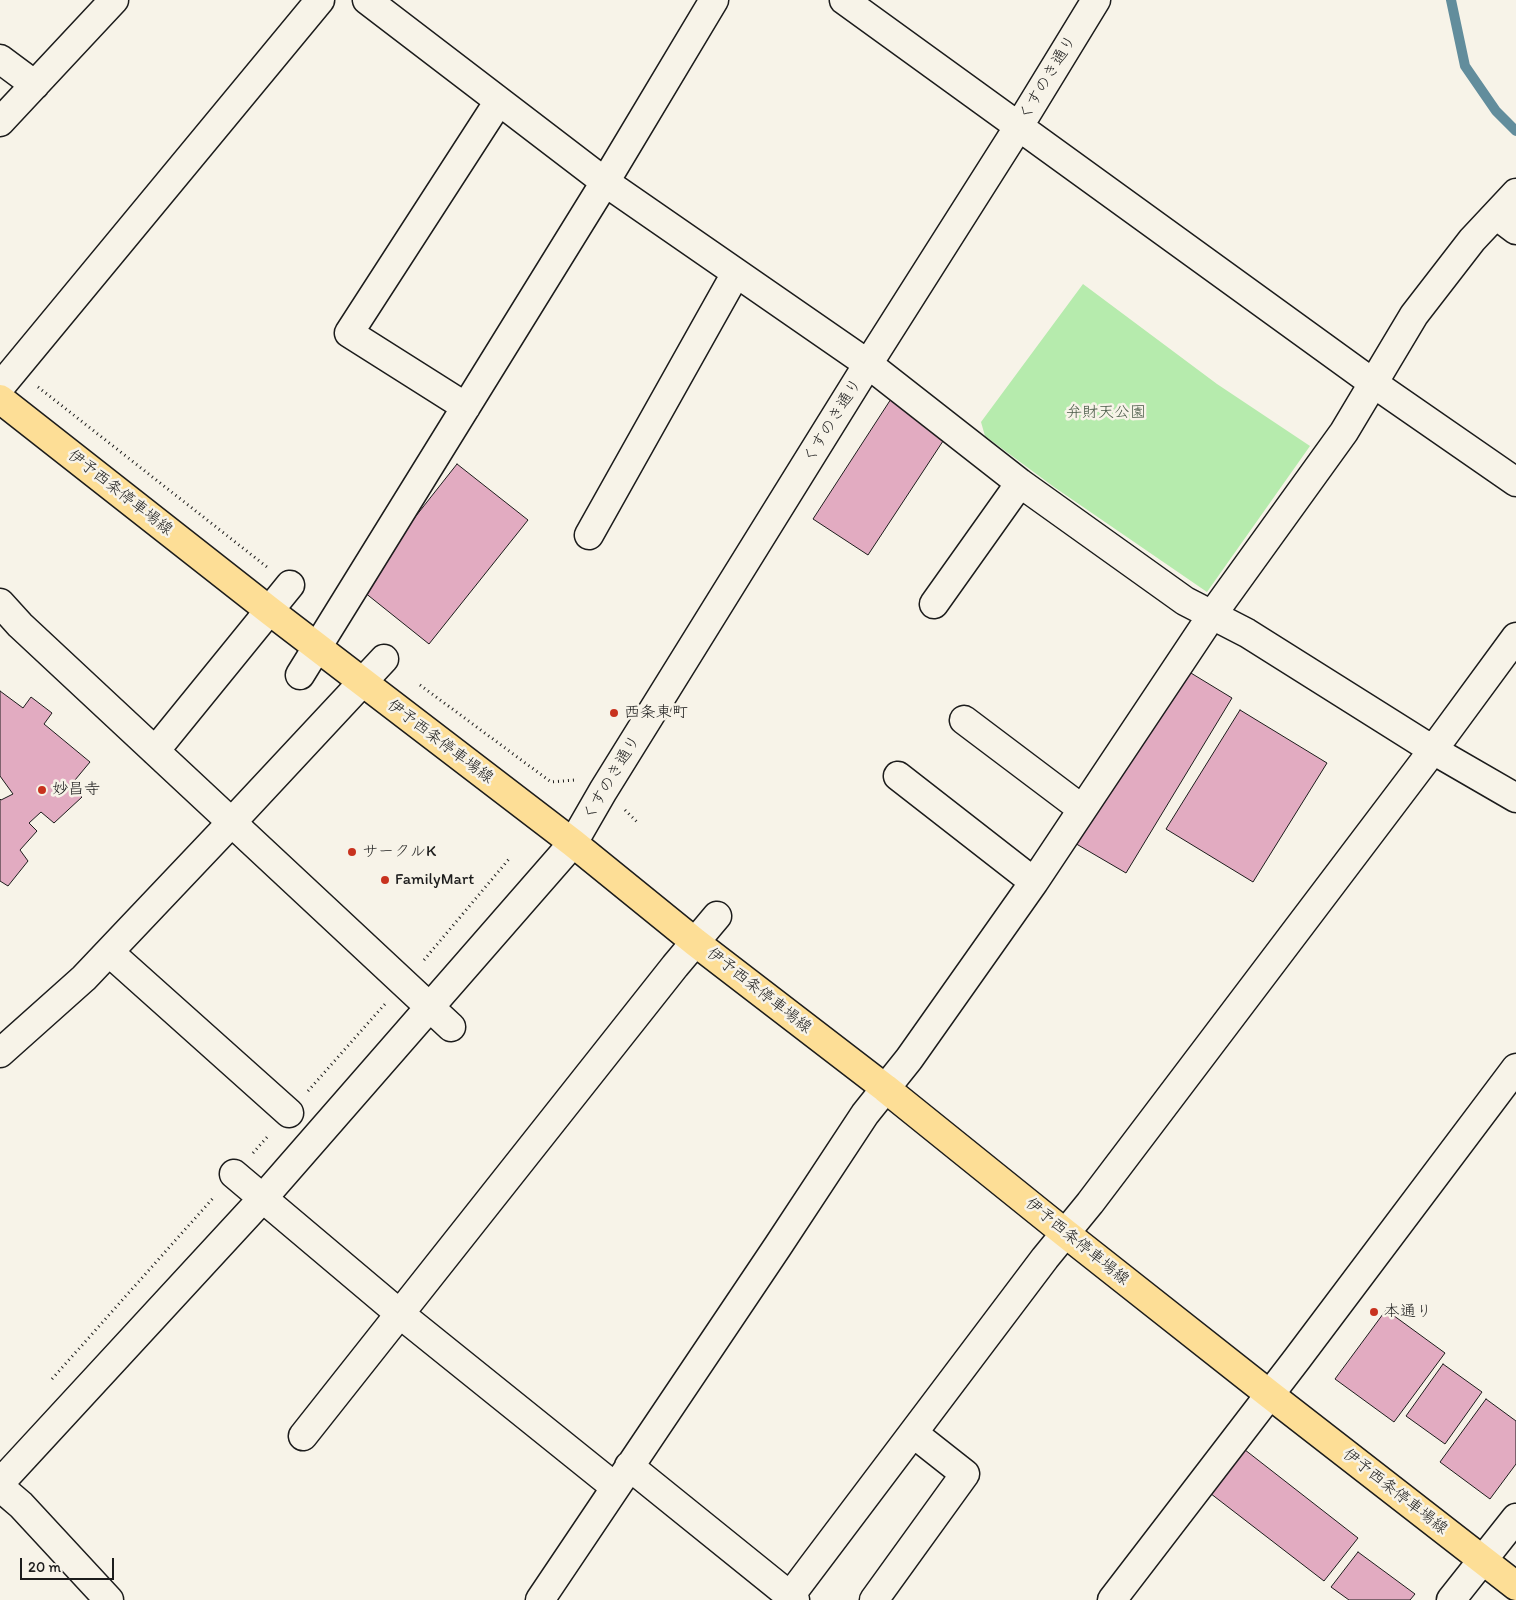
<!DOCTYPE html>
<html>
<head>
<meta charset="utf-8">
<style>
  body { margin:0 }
  #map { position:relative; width:1516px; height:1600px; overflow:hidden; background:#f7f3e8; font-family:Itim,sans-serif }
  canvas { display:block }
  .scale { position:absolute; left:20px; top:1558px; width:94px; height:22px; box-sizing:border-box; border:2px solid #1c1c1c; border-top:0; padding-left:6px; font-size:15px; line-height:18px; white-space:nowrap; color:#1c1c1c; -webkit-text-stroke:4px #f7f3e8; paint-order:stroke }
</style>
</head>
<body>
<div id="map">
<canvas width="1516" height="1600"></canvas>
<div class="scale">20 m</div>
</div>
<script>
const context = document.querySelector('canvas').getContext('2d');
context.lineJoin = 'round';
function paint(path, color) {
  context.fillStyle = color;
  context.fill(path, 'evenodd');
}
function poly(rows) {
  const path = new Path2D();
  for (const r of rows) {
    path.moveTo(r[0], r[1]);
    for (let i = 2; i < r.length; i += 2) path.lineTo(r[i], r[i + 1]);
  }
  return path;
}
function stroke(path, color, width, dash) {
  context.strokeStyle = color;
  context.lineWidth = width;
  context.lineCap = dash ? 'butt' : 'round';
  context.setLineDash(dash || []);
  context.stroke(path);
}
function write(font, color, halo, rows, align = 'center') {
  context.font = font + ' Itim,"Klee One",sans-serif';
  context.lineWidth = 5;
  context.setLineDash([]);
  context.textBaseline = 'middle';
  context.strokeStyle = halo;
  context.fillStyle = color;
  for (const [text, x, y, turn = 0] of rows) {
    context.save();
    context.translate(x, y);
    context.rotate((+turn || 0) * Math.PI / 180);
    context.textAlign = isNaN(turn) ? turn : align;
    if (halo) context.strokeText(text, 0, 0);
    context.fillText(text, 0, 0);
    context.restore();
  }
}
paint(poly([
  [1083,284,1217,384,1310,446,1207,592,1054,487,985,436,981,422]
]), '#b6ebad');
stroke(poly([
  [1451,0,1465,66,1496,111,1516,131]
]), '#628d9c', 10);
const building = poly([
  [891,399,947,435,868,555,813,519,891,399],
  [457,464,528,520,429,644,359,588,457,464],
  [1181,667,1232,698,1126,873,1073,842,1181,667],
  [0,691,23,708,31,697,52,713,44,724,90,762,70,786,82,797,54,823,41,812,29,823,37,831,20,850,28,861,8,886,0,881,0,799,1,800,13,794,0,776,0,691],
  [1240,710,1327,763,1253,882,1166,829,1240,710],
  [1386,1310,1445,1353,1394,1422,1335,1379,1386,1310],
  [1443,1364,1482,1392,1445,1444,1406,1416,1443,1364],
  [1486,1399,1516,1421,1516,1464,1490,1499,1440,1462,1486,1399],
  [1240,1446,1358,1538,1324,1581,1206,1490,1240,1446],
  [1358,1552,1415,1594,1410,1600,1349,1600,1331,1587,1358,1552]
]);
paint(building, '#e2abc1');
stroke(building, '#1c1c1c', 1);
const minor = poly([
  [367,0,605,182,868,364,1020,483,1185,601,1247,633,1433,750,1516,798],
  [844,0,1373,383,1516,482],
  [0,59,35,85],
  [0,122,114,0],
  [1496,215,1516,230],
  [0,387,320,0],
  [466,407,349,333,499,101],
  [589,535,736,273],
  [0,603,20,625,451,1027],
  [934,604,1020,483],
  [300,675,605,182,714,0],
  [964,720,1082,809],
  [155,751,290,585],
  [898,776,1034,882],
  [109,952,289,1113],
  [0,1053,84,978,231,823,384,659],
  [234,1174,400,1314,615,1487],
  [303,1436,675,966,717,916],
  [629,1466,795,1600],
  [0,1483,263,1198,573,843,603,791,868,364,1019,126,1096,0],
  [0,1487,21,1505,109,1600],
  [540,1600,778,1246,865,1114,909,1059,1034,882,1212,615,1344,432,1414,315,1472,240,1516,193],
  [787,1600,1045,1258,1090,1203,1433,750,1516,637],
  [874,1600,965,1474,913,1433],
  [1112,1600,1297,1359,1516,1068],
  [1451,1600,1516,1518]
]);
const major = poly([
  [0,399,270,611,573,843,695,942,885,1088,1065,1233,1269,1394,1516,1586]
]);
stroke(minor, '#1c1c1c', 31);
stroke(major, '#1c1c1c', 31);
stroke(poly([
  [38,387,267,567],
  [420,685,551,782,575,780],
  [625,810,639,824],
  [424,960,509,859],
  [308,1091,385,1004],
  [253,1153,269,1135],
  [52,1379,214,1197]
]), '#1c1c1c', 3, [1, 4]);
stroke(minor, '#f7f3e8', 28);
stroke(major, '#fdde96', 28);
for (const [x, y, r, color] of [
  [614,713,5,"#c8321e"],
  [42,790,5,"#c8321e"],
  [352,852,5,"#c8321e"],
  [385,880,5,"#c8321e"],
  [1374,1312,5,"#c8321e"]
]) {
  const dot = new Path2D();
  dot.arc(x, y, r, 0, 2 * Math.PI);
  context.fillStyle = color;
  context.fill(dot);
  stroke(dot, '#f7f3e8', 2);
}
write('16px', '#1c1c1c', '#f7f3e8', [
  ["くすのき通り",1048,78,-59],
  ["くすのき通り",833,421,-58],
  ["伊予西条停車場線",120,493,38],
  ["伊予西条停車場線",440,742,37],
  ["くすのき通り",612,778,-59],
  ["伊予西条停車場線",759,991,38],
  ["伊予西条停車場線",1077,1242,39],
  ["伊予西条停車場線",1395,1492,38]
]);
write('16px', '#4a5a48', '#f7f3e8', [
  ["弁財天公園",1106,413]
]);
write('16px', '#1c1c1c', '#f7f3e8', [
  ["西条東町",624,713],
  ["妙昌寺",52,790],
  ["サークルK",362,852],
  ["FamilyMart",395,880],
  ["本通り",1384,1312]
], 'left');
</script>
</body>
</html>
